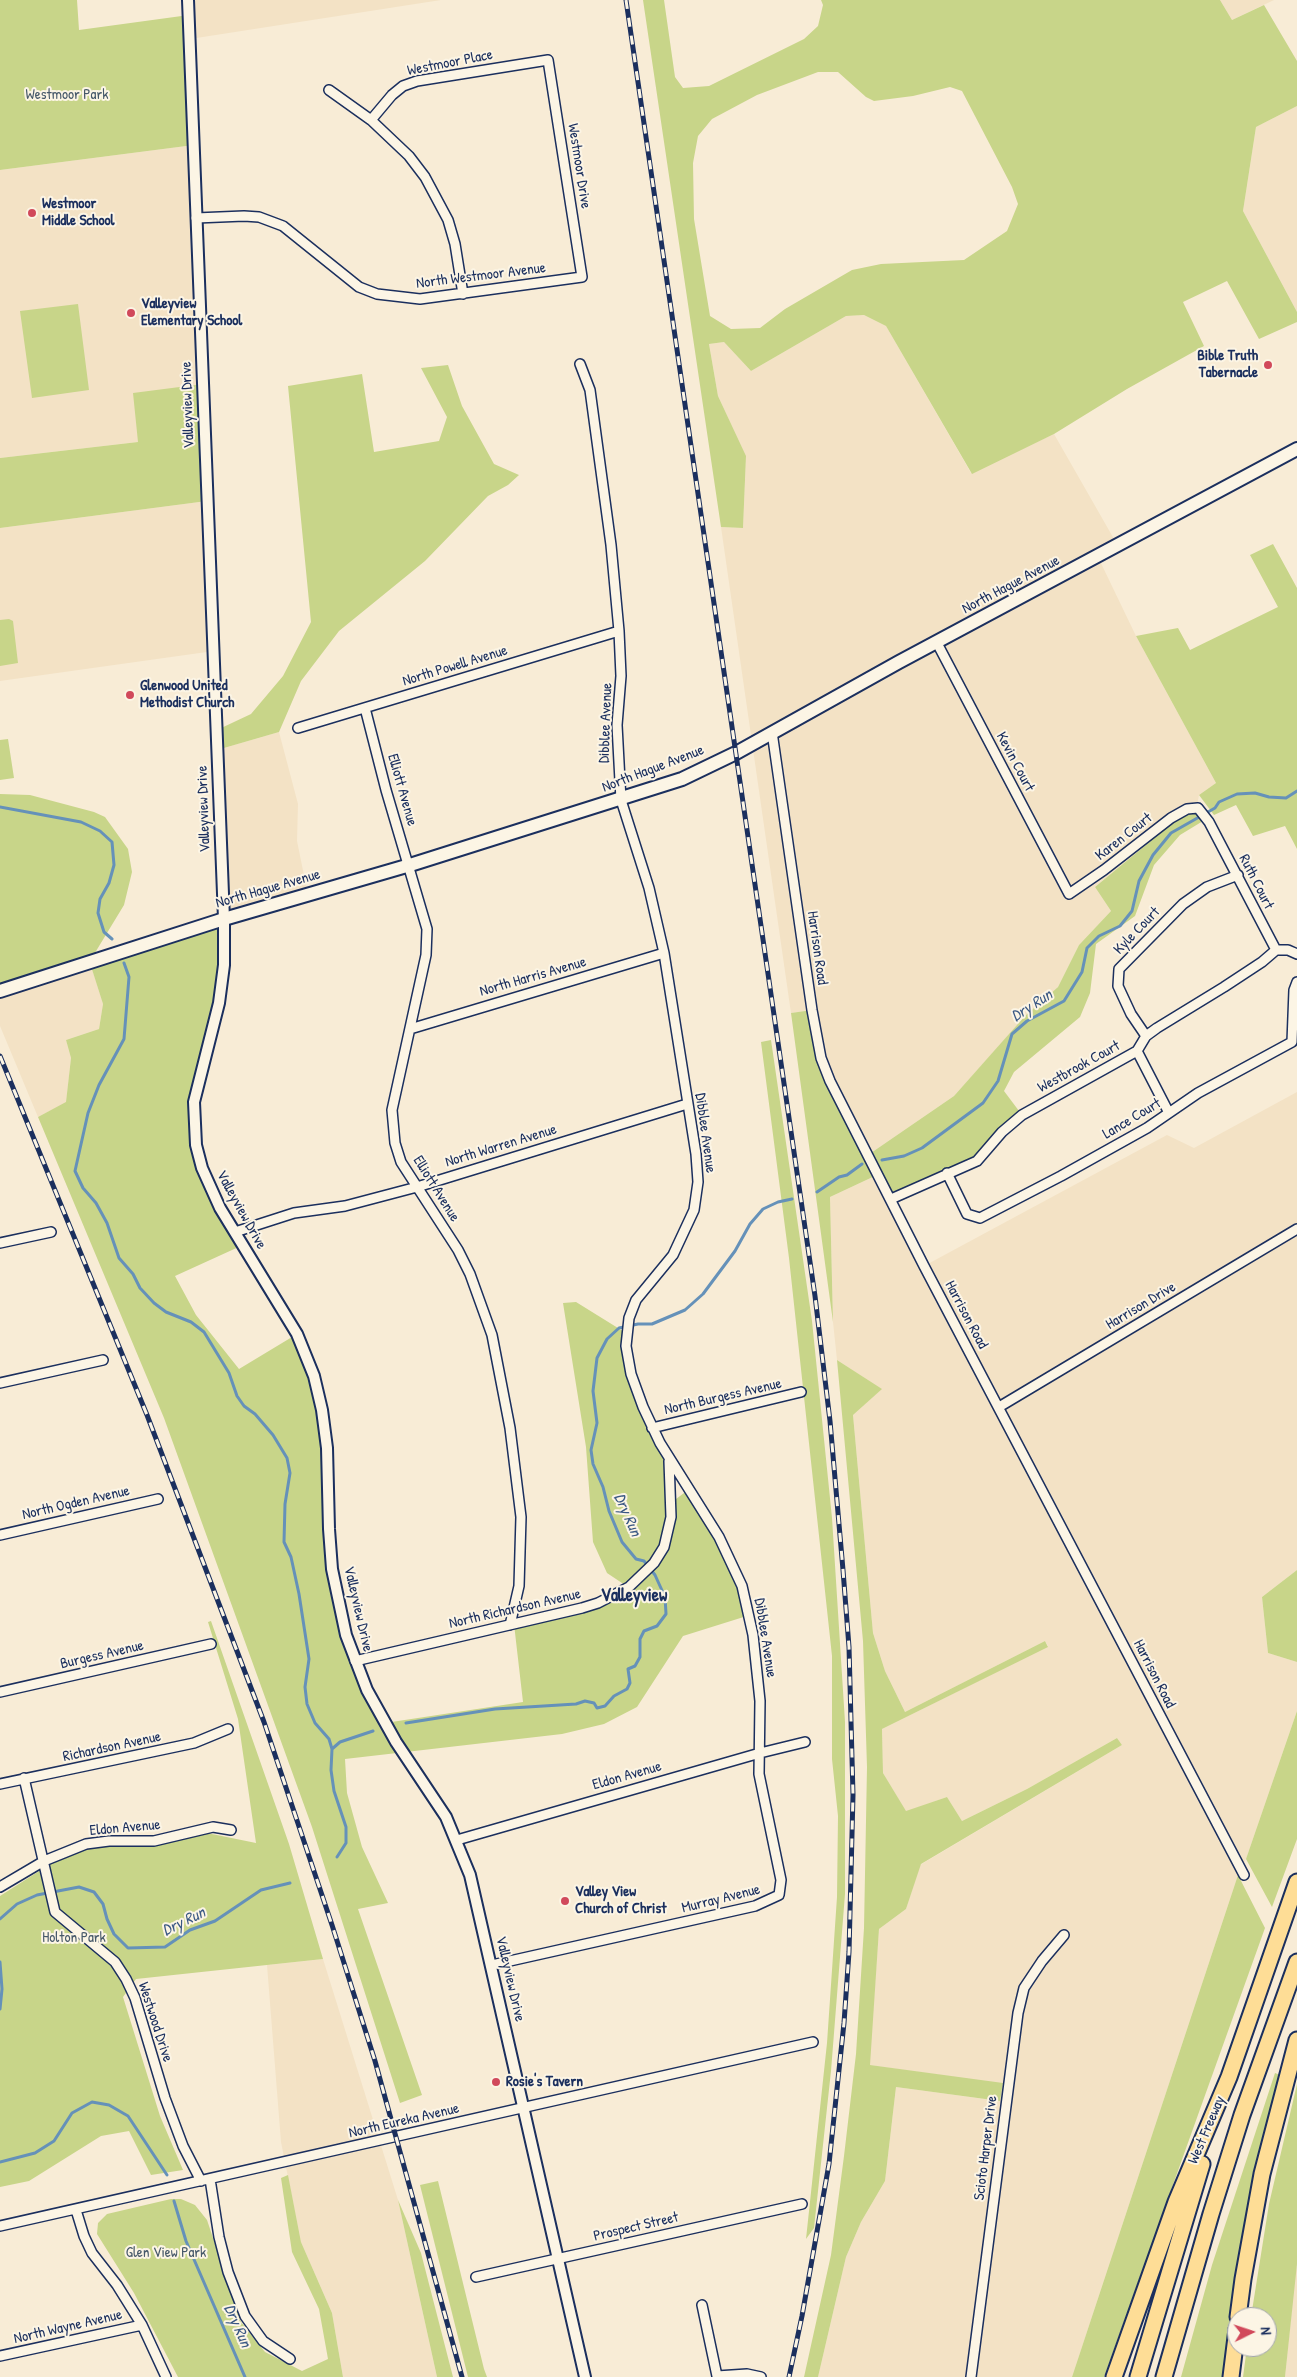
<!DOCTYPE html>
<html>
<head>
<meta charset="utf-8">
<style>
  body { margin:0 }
  #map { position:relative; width:1297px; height:2377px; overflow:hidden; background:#f8ecd6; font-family:"Patrick Hand",sans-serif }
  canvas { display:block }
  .north { position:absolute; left:1227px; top:2307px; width:50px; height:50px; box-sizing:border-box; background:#fcf5e5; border:1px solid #a2a6af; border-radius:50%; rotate:86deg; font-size:14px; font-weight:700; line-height:20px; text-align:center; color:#1b2f5e }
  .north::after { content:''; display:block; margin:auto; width:18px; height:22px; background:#d1495b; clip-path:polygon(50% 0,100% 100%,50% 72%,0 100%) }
</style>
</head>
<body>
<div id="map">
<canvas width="1297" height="2377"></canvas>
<div class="north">N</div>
</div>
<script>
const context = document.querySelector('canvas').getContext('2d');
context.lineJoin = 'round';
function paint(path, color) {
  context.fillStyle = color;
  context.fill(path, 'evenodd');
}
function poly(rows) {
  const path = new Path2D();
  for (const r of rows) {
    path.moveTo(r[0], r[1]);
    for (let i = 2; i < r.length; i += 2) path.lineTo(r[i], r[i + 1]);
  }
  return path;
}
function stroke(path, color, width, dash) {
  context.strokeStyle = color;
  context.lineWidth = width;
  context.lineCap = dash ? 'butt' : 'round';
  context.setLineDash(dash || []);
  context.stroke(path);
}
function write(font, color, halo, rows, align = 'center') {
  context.font = font + ' "Patrick Hand",sans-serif';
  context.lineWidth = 4;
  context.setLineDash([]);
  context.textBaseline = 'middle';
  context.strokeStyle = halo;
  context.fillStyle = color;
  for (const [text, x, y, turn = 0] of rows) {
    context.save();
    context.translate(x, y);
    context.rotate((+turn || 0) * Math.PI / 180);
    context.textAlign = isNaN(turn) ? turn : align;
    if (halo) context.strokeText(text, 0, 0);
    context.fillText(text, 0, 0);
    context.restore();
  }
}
paint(poly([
  [188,0,441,0,190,39],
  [1220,0,1274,0,1232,20],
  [1297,106,1297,312,1243,211,1256,127],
  [194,145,203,384,138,442,0,458,0,170],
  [864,315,886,326,971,473,1054,434,1118,546,1098,557,1136,636,1216,783,1199,795,1196,811,1175,821,1095,887,1111,911,1079,945,1058,987,1025,1017,954,1096,868,1155,830,1081,812,1010,791,1013,721,527,743,528,746,457,718,396,709,344,724,342,751,371,846,316],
  [207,501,214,651,0,681,0,528],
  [279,732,298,804,297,841,308,895,224,919,217,750],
  [90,962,103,1004,99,1029,66,1040,71,1058,66,1103,38,1117,0,1026,0,991],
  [1297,1092,1297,1570,1262,1597,1268,1653,1297,1662,1297,1711,1246,1859,1238,1875,1072,2377,818,2377,846,2257,861,2222,885,2181,896,2087,1000,2101,1003,2084,869,2065,879,1929,906,1909,920,1865,1122,1745,1117,1738,1027,1789,962,1821,947,1797,906,1812,883,1773,882,1729,1048,1646,1045,1641,905,1712,885,1671,873,1633,853,1415,881,1389,837,1360,833,1322,830,1197,877,1175,924,1266,1167,1135,1194,1148],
  [323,1959,398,2200,437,2377,343,2377,332,2313,301,2242,281,2142,267,1965],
  [1297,2264,1297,2377,1285,2377,1295,2274]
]), '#f3e2c5');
paint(poly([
  [0,0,77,0,79,30,189,15,194,145,0,170],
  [643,0,664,0,675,77,683,88,709,86,804,39,818,26,823,5,821,0,1220,0,1232,20,1264,5,1297,61,1297,106,1256,127,1243,211,1297,312,1297,322,1259,339,1227,281,1183,302,1204,346,1127,389,1054,434,972,474,886,326,864,315,846,316,751,371,724,342,709,344,718,396,746,456,743,528,721,527],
  [818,72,838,72,866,97,874,101,913,96,950,87,962,91,1012,187,1018,204,1007,231,964,260,881,264,852,270,785,309,760,328,731,329,710,316,694,219,693,163,698,136,712,119,757,95],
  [78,304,89,390,32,398,20,311],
  [448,365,462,406,494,464,519,475,508,485,488,496,425,561,339,631,301,681,279,732,217,750,217,730,251,714,283,676,311,622,288,386,362,374,374,452,439,441,447,417,421,368],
  [203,384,207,501,0,528,0,458,138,442,133,393],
  [1273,544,1297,588,1297,849,1285,826,1253,836,1236,805,1214,815,1199,795,1216,783,1136,636,1178,628,1190,650,1278,607,1250,555],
  [9,619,13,621,18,663,0,666,0,620],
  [8,739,14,778,0,780,0,740],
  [0,794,30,795,94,812,105,817,128,849,132,872,124,905,90,961,224,919,224,965,200,1071,196,1145,243,1245,175,1276,196,1315,239,1369,297,1334,314,1376,339,1608,385,1723,523,1702,514,1624,582,1608,628,1587,607,1573,593,1542,586,1447,563,1303,576,1302,626,1333,631,1374,669,1460,672,1502,688,1490,719,1537,750,1615,683,1636,637,1707,604,1724,562,1734,345,1759,347,1793,362,1847,388,1903,358,1909,422,2095,400,2103,312,1827,164,1418,38,1117,66,1102,71,1058,66,1040,99,1029,103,1004,90,963,0,991],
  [1196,811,1203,821,1180,835,1154,865,1135,916,1096,944,1090,993,1080,1017,1014,1072,1004,1091,1022,1115,983,1156,891,1199,877,1175,830,1197,833,1322,791,1013,812,1010,821,1059,868,1155,954,1096,1025,1016,1058,987,1079,945,1111,911,1095,887,1175,821],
  [771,1040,812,1321,832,1518,845,1722,845,1894,831,2071,814,2228,806,2239,827,2043,837,1897,838,1816,832,1759,832,1656,789,1258,761,1042],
  [837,1360,882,1389,853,1415,873,1633,885,1671,905,1712,1045,1641,1048,1647,882,1729,883,1773,906,1811,947,1797,962,1821,1027,1789,1117,1738,1122,1745,921,1864,906,1909,879,1929,870,2065,1003,2083,1000,2101,896,2087,885,2181,861,2222,846,2257,818,2377,804,2377,831,2255,844,2156,856,2054,864,1928,867,1767,863,1641],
  [1297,1570,1297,1662,1268,1653,1262,1597],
  [211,1621,289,1844,323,1959,136,1979,123,1997,160,2116,183,2170,151,2175,129,2131,101,2136,29,2181,0,2187,0,1896,66,1854,98,1845,150,1845,207,1833,256,1843,238,1719,208,1622],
  [1297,1711,1297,1839,1272,1907,1246,1859],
  [1238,1875,1265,1928,1104,2377,1072,2377],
  [1275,2073,1280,2075,1259,2154,1244,2228,1223,2377,1181,2377,1212,2265],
  [1297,2084,1297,2264,1285,2377,1243,2377,1247,2347,1267,2347,1267,2317,1251,2317,1269,2204],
  [288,2175,301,2242,332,2313,343,2377,178,2377,134,2293,97,2234,98,2223,107,2214,171,2199,181,2199,195,2205,207,2220,241,2322,265,2352,302,2371,328,2359,319,2309,292,2252,281,2178],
  [438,2181,484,2369,487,2377,468,2377,420,2185],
  [398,2200,421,2253,453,2377,437,2377]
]), '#c8d589');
stroke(poly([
  [0,807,81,822,100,831,112,842,114,865,109,883,100,899,98,913,104,932,112,939],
  [124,963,129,977,124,1039,99,1085,88,1113,75,1171,83,1188,96,1203,107,1223,119,1258,133,1274,140,1288,154,1303,166,1312,191,1322,204,1332,229,1373,237,1396,244,1406,255,1414,273,1435,287,1458,290,1473,285,1504,284,1542,291,1557,299,1594,309,1659,305,1687,307,1704,315,1723,329,1739,332,1749,331,1770,334,1791,346,1827,346,1843,337,1857],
  [882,1160,904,1156,922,1148,983,1103,998,1081,1012,1034,1027,1021,1064,1001,1082,972,1087,948,1099,936,1120,926,1132,911,1139,881,1153,855,1171,833,1215,808,1219,802,1237,794,1255,793,1269,797,1286,798,1297,791],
  [817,1192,839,1177,847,1175,862,1164],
  [406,1723,495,1709,576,1704,585,1701,594,1703,597,1708,605,1706,614,1696,627,1689,630,1683,628,1669,635,1666,640,1657,640,1639,644,1631,657,1626,666,1614,665,1597,655,1575,644,1561,636,1559,622,1542,609,1511,603,1487,593,1464,591,1450,597,1423,593,1391,597,1358,607,1339,619,1328,638,1324,652,1324,685,1310,703,1294,735,1251,750,1224,763,1209,778,1202,792,1199],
  [332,1749,340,1742,373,1731],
  [0,1919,17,1904,37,1895,79,1887,94,1892,103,1904,107,1919,114,1934,128,1948,165,1947,190,1930,215,1921,261,1890,290,1883],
  [0,1962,2,1989,0,2009],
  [0,2162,35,2153,54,2141,72,2113,92,2102,109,2105,128,2116,167,2175],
  [174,2201,186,2241,245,2377]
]), '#6591b9', 3);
const minor = poly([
  [329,90,371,120,409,156,425,177,448,220,455,244,463,294],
  [196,218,244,216,259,217,283,226,359,287,377,294,420,299,582,277,548,60,417,81,403,86,392,95,371,120],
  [937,643,1069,894,1104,870,1171,818,1187,809,1198,808,1209,822,1276,950],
  [365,708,386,790,427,929,426,955,392,1110,395,1143,401,1162,458,1250,470,1274,492,1335,510,1428,521,1517,519,1586,510,1625],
  [298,728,619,631],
  [772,732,812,1010,821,1058,830,1081,924,1266,1244,1875],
  [1276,950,1288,950,1297,954],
  [410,1029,664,953],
  [1146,1036,1131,1014,1118,986,1119,969,1183,904,1207,887,1238,875],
  [1137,1051,1169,1113],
  [947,1173,967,1214,980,1218,1061,1176,1147,1128,1198,1093,1292,1042,1294,990,1297,982],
  [891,1199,977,1161,1002,1132,1022,1115,1137,1051,1146,1036,1157,1028,1224,987,1262,962,1276,950],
  [235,1232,294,1213,345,1206,417,1187,687,1104],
  [0,1243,51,1232],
  [0,1383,103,1360],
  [999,1407,1297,1229],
  [652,1428,801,1392],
  [0,1535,158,1499],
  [355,1661,582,1608,598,1603,629,1587,654,1563,664,1547,671,1517,669,1461],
  [0,1692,211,1644],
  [24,1778,55,1912,115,1962,126,1979,135,1998,165,2098,183,2146,201,2181],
  [0,1784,194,1743,228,1729],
  [457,1840,760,1753,805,1742],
  [0,1887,44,1861,86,1844,109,1841,154,1841,213,1827,231,1830],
  [492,1965,755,1906,779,1895,781,1880,759,1774,760,1701,753,1635,742,1586,719,1537,660,1443,643,1407,631,1374,626,1346,629,1318,636,1300,673,1255,694,1210,698,1182,696,1154,664,953,649,888,621,800,617,725,621,676,619,631,611,545,590,390,580,364],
  [210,2179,219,2237,228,2272,245,2316,263,2341,290,2359],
  [76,2210,84,2236,92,2253,117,2285,142,2325,166,2377],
  [0,2226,813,2042],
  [476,2277,802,2204],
  [702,2305,717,2376,747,2374,761,2377],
  [0,2356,142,2325],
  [971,2377,1018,2013,1024,1988,1042,1961,1064,1935]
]);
const tertiary = poly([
  [188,0,224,919,224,965,219,1003,194,1102,196,1145,202,1168,220,1208,297,1334,314,1376,322,1410,327,1448,329,1529,332,1569,346,1635,367,1690,396,1742,446,1817,470,1875,585,2377]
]);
const secondary = poly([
  [0,991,224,919,410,865,682,779,736,753,899,662,1297,449]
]);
const motorway = poly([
  [1238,2317,1243,2279,1262,2174,1297,2040],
  [1114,2377,1176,2202,1229,2077,1297,1882],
  [1138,2377,1202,2164],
  [1164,2377,1211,2214,1242,2115,1297,1962],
  [1231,2377,1237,2329]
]);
stroke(minor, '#1b2f5e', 12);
stroke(tertiary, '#1b2f5e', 14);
stroke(secondary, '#1b2f5e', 16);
stroke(motorway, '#1b2f5e', 19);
stroke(minor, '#fcf5e5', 9);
stroke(tertiary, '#fcf5e5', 10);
stroke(secondary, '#fcf5e5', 12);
stroke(motorway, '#fedd96', 15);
const rail = poly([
  [626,0,815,1296,830,1421,843,1570,849,1647,853,1795,849,1952,844,2023,829,2164,802,2316,789,2377],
  [0,1056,147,1415,264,1722,332,1925,375,2061,462,2377]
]);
stroke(rail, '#1b2f5e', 5);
stroke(rail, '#fcf5e5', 3, [9]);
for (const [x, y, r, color] of [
  [32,213,5,"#d1495b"],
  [131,313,5,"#d1495b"],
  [1268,365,5,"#d1495b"],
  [130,695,5,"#d1495b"],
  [565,1901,5,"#d1495b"],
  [496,2082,5,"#d1495b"]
]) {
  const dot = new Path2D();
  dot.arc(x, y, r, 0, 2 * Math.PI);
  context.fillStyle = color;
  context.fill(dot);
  stroke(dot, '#fcf5e5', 2);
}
write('15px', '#1b2f5e', '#fcf5e5', [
  ["Westmoor Place",450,63,-11],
  ["Westmoor Drive",579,166,81],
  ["North Westmoor Avenue",481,276,-7],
  ["Valleyview Drive",188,405,-92],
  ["North Hague Avenue",1011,585,-28],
  ["North Powell Avenue",455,666,-17],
  ["Dibblee Avenue",606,723,-88],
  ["Kevin Court",1015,762,62],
  ["North Hague Avenue",653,769,-21],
  ["Elliott Avenue",402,790,74],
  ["Valleyview Drive",204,809,-92],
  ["Karen Court",1124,837,-38],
  ["Ruth Court",1256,882,63],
  ["North Hague Avenue",268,889,-16],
  ["Kyle Court",1137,931,-46],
  ["Harrison Road",817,948,82],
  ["North Harris Avenue",533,977,-16],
  ["Westbrook Court",1079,1067,-29],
  ["Lance Court",1132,1119,-31],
  ["Dibblee Avenue",705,1133,82],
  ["North Warren Avenue",501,1146,-17],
  ["Elliott Avenue",436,1189,58],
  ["Valleyview Drive",241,1210,61],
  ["Harrison Drive",1141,1306,-31],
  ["Harrison Road",966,1315,62],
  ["North Burgess Avenue",723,1397,-13],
  ["North Ogden Avenue",76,1503,-13],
  ["Valleyview Drive",358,1609,77],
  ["North Richardson Avenue",515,1609,-13],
  ["Dibblee Avenue",765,1638,81],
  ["Burgess Avenue",102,1655,-13],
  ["Harrison Road",1154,1674,63],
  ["Richardson Avenue",112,1747,-12],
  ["Eldon Avenue",627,1776,-16],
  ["Eldon Avenue",125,1828,-5],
  ["Murray Avenue",721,1899,-14],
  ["Valleyview Drive",510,1979,77],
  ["Westwood Drive",155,2022,72],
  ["North Eureka Avenue",404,2121,-13],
  ["West Freeway",1207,2130,-67],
  ["Scioto Harper Drive",986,2148,-83],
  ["Prospect Street",636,2227,-13],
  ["North Wayne Avenue",68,2327,-13]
]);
write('15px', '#465869', '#fcf5e5', [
  ["Westmoor Park",67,95],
  ["Holton Park",74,1938],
  ["Glen View Park",166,2253]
]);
write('bold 15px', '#1b2f5e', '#fcf5e5', [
  ["Westmoor",42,204],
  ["Middle School",42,221],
  ["Valleyview",141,304],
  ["Elementary School",141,321],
  ["Bible Truth",1258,356,"right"],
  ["Tabernacle",1258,373,"right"],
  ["Glenwood United",140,686],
  ["Methodist Church",140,703],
  ["Valley View",575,1892],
  ["Church of Christ",575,1909],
  ["Rosie's Tavern",506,2082]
], 'left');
write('italic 16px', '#3a5884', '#fcf5e5', [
  ["Dry Run",1032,1006,-33],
  ["Dry Run",627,1515,66],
  ["Dry Run",184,1922,-26],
  ["Dry Run",237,2326,66]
]);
write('bold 18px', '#1b2f5e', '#fcf5e5', [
  ["Valleyview",634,1596]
]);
</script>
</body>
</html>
